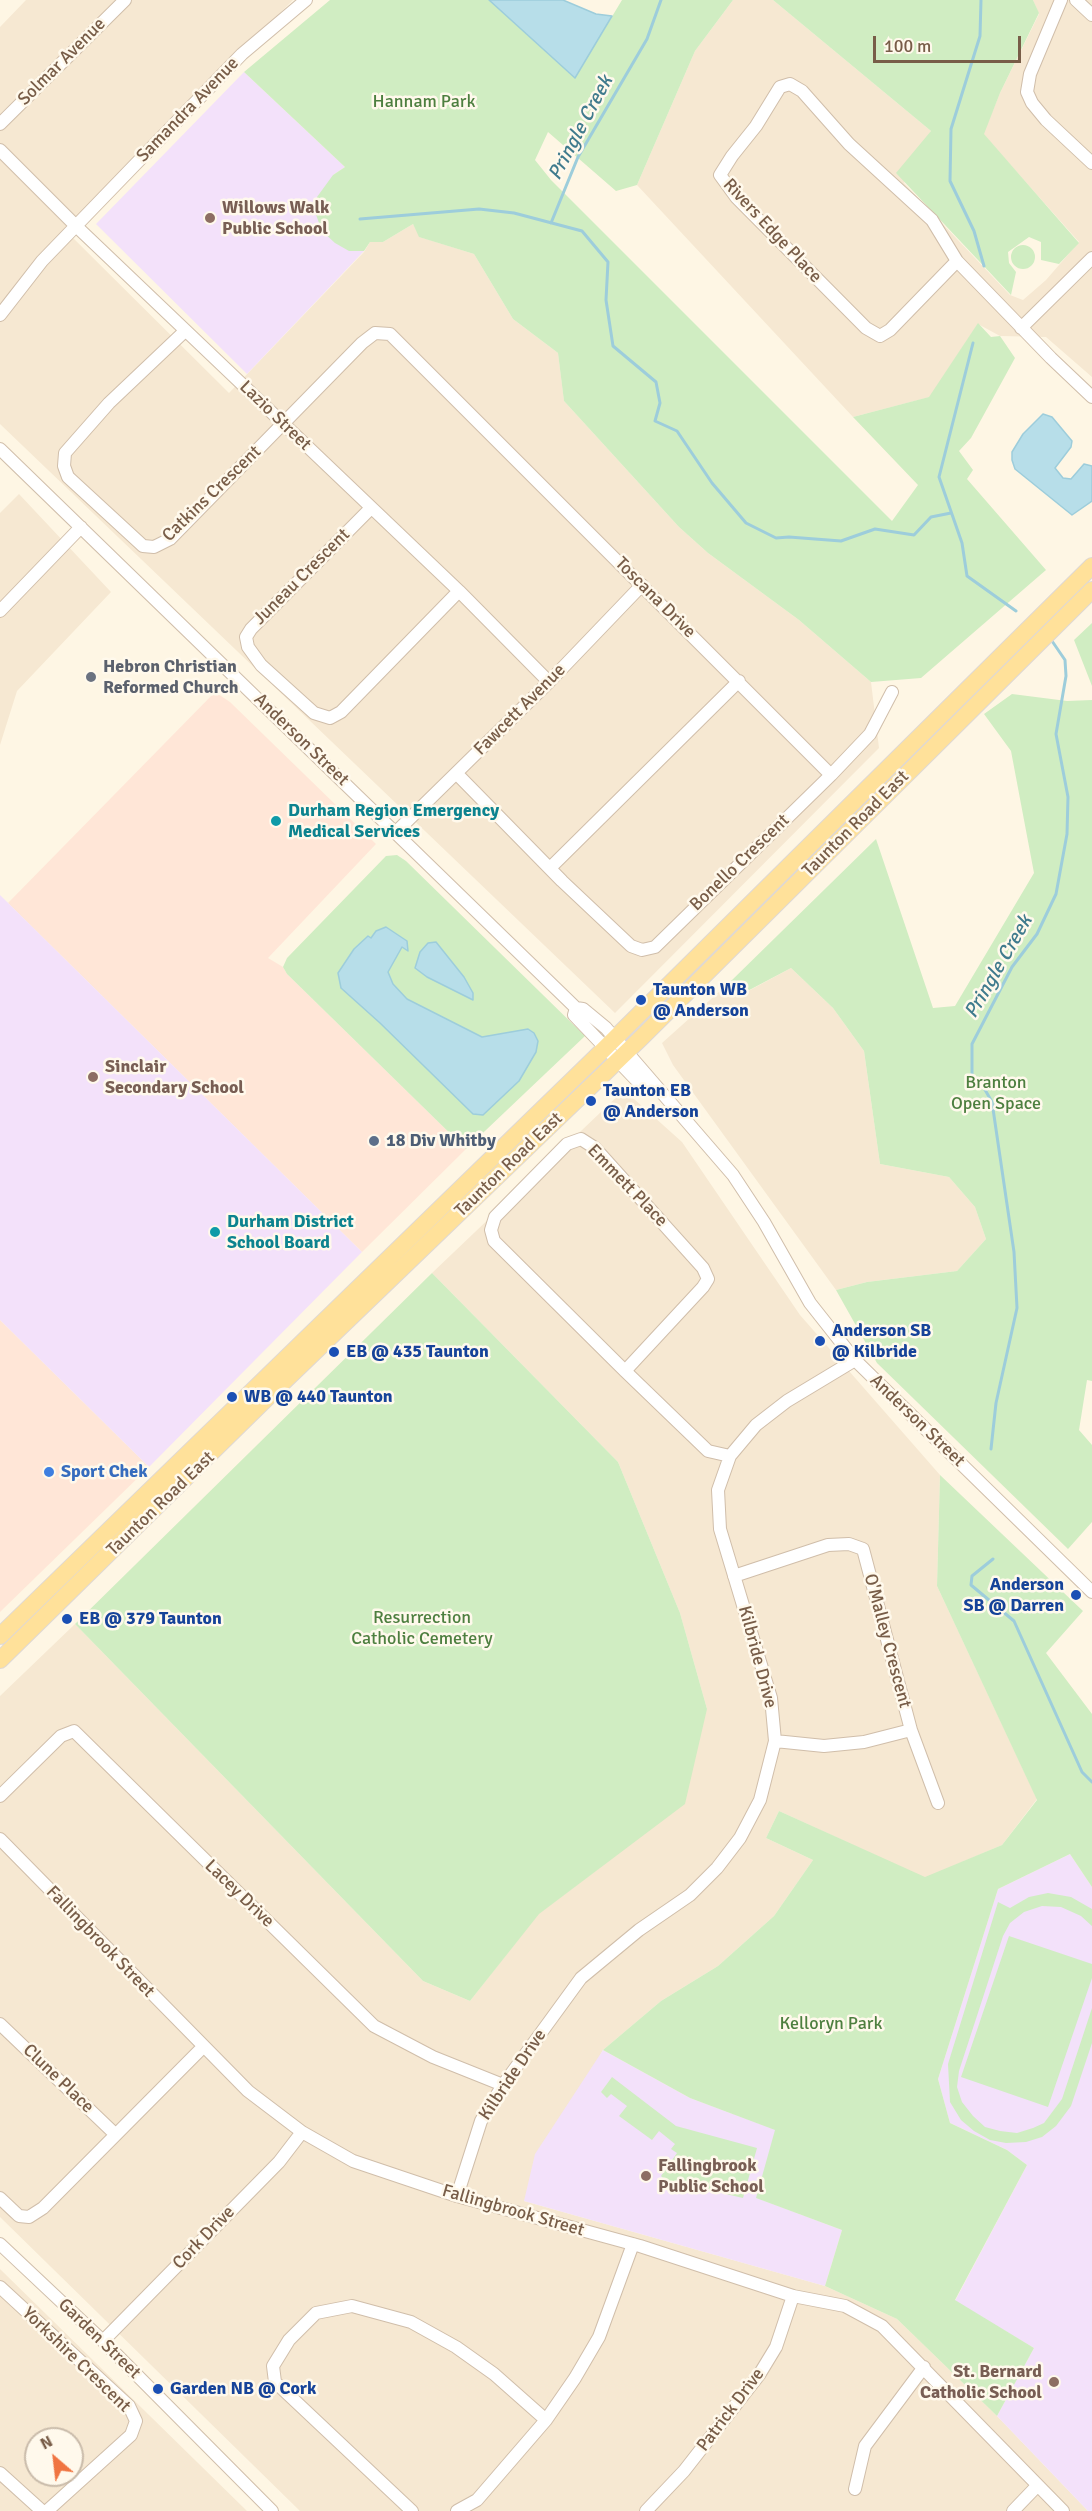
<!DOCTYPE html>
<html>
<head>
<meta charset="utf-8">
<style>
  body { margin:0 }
  #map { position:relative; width:1092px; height:2511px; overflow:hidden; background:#fef6e4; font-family:Signika,sans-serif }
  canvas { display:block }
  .north { position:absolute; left:24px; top:2427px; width:60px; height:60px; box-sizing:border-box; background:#fff9ec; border:2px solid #c9bbaa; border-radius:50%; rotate:332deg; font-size:16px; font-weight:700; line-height:24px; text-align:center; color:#785d48 }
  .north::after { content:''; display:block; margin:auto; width:21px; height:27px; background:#f07542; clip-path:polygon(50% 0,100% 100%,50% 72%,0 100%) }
  .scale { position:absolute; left:873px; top:36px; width:148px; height:27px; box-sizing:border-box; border:3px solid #785d48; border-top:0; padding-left:8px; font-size:18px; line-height:21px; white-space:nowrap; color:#785d48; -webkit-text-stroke:4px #fff9ec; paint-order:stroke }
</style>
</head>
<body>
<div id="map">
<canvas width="1092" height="2511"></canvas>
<div class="north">N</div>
<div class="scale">100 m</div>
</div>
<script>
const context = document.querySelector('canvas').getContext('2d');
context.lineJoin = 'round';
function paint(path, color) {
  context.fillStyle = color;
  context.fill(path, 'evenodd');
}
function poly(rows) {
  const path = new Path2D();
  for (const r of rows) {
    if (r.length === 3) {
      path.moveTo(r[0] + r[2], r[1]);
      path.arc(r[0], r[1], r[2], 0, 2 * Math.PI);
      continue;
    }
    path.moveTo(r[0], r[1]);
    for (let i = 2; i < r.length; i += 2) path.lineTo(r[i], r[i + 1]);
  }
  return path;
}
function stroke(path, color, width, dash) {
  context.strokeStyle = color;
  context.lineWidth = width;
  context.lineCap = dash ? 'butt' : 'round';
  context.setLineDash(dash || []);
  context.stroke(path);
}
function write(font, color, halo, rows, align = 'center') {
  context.font = font + ' Signika,sans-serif';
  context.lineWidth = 5;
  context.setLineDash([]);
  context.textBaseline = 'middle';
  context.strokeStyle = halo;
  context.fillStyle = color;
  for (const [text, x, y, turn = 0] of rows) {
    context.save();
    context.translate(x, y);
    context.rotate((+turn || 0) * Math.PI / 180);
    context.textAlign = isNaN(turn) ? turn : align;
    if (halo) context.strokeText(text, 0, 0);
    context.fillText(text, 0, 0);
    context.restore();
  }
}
paint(poly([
  [26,0,293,0,64,229,229,393,364,252,370,242,383,242,413,224,420,237,474,254,513,319,558,353,564,401,679,527,708,553,799,620,871,682,879,748,615,1013,0,424,0,27],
  [733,0,773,0,931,131,904,183,1010,295,1023,300,1046,280,1079,242,983,134,1000,93,1039,14,1033,0,1092,0,1092,377,1046,337,1000,336,978,324,930,397,853,417,637,185,695,51],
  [19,494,111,592,17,691,0,745,0,513],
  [791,968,833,1008,864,1051,880,1164,949,1177,975,1207,986,1239,957,1271,867,1282,836,1290,673,1065,662,1043,730,982,739,996],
  [624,1090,682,1142,800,1315,940,1475,937,1586,1037,1799,1002,1845,925,1878,779,1811,766,1838,813,1860,774,1916,718,1966,661,2001,603,2050,524,2201,825,2286,897,2319,997,2416,1088,2511,300,2511,0,2217,0,1696,75,1624,423,1981,470,2001,538,1914,599,1868,707,1709,680,1613,618,1462,432,1273],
  [0,2269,247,2511,0,2511],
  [36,2439,72,2439,72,2475,36,2475]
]), '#f6e8d2');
paint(poly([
  [215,692,230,702,376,844,268,958,283,967,287,974,466,1149,362,1252,8,903],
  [0,1320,149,1467,0,1612]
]), '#ffe6d7');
paint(poly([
  [244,72,345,167,333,175,349,251,364,251,247,374,96,224],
  [0,895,362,1252,149,1467,0,1320],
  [1070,1854,1092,1887,1092,2511,1088,2511,997,2416,1034,2348,955,2301,1027,2165,1007,2150,950,2123,938,2079,998,1889],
  [603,2050,690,2098,776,2130,757,2198,842,2230,825,2286,524,2201,535,2154]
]), '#f3e1fa');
paint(poly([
  [330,0,489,0,575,78,622,0,733,0,695,51,637,185,616,191,548,132,535,160,551,180,892,521,918,485,853,417,929,397,978,323,991,337,1000,336,1015,358,971,438,959,451,973,470,967,479,1046,570,921,678,871,682,799,620,708,553,679,527,564,401,558,353,513,319,474,254,419,237,413,224,383,242,370,242,364,251,349,251,335,243,322,231,315,212,317,197,333,175,345,167,244,72],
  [773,0,1033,0,1039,13,1000,93,984,134,1079,243,1059,264,1041,260,1041,242,1029,237,1008,252,1009,263,1016,272,1011,295,896,173,931,131],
  [1023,257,12],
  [1092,623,1092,686,1074,640],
  [1012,694,1067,701,1092,700,1092,1381,1087,1380,1079,1430,1092,1445,1092,1522,1068,1549,877,1363,836,1290,867,1282,957,1271,986,1239,975,1207,949,1177,880,1164,864,1051,833,1008,791,968,738,996,730,982,876,839,933,1008,955,1006,1034,873,1011,751,984,714],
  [397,855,406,861,585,1036,466,1149,287,974,283,967,287,958,386,856],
  [432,1273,618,1462,680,1613,707,1709,685,1804,539,1914,470,2001,423,1981,75,1624],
  [940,1475,1083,1611,1046,1653,1092,1714,1092,1887,1070,1854,998,1889,938,2079,950,2123,1007,2150,1027,2165,955,2300,1034,2348,997,2416,897,2319,825,2286,842,2230,756,2198,775,2130,690,2098,603,2050,661,2001,718,1966,774,1916,813,1860,766,1838,779,1811,925,1877,1002,1845,1037,1800,937,1586],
  [1048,1893,1071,1897,1092,1909,1092,1926,1081,1916,1061,1907,1042,1906,1024,1912,1010,1923,1003,1936,959,2071,957,2087,962,2102,973,2116,985,2127,1000,2131,1017,2133,1033,2128,1044,2123,1062,2099,1092,2008,1092,2043,1071,2106,1056,2126,1042,2137,1026,2142,1006,2143,990,2140,974,2131,961,2120,950,2102,948,2064,998,1902,1010,1908,1029,1897],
  [1009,1936,1092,1964,1092,1978,1048,2107,961,2077],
  [612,2077,676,2126,757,2148,743,2198,665,2180,661,2176,677,2153,671,2149,675,2144,659,2131,652,2140,619,2116,627,2106,611,2094,607,2098,601,2092]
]), '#d0edc2');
const water = poly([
  [489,0,563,0,596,14,612,16,575,78,489,0],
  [1043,414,1052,417,1072,441,1071,447,1055,468,1063,478,1071,479,1084,464,1092,466,1092,501,1072,515,1015,469,1012,460,1012,452,1023,434,1043,414],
  [386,927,407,941,408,951,402,947,388,972,393,984,407,999,482,1037,528,1029,534,1033,538,1041,536,1052,519,1081,483,1115,473,1114,380,1023,341,988,338,973,354,949,368,936,371,938,376,931,386,927],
  [436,942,464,977,473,993,473,1000,427,977,415,968,420,952,428,943,436,942]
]);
paint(water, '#b7dee9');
stroke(water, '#9dcddb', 1.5);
stroke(poly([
  [981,0,980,36,951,129,950,181,974,231,984,266],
  [360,219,479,209,514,213,582,231,608,262,606,300,613,346,656,382,660,403,655,421,677,431,712,483,746,523,776,538,789,537,841,541,875,529,914,535,931,517,951,513],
  [551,223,578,157,647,39,661,0],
  [973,343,939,477,962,543,967,576,1016,611],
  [991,1449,996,1403,1017,1308,1014,1252,992,1102,984,1088,972,1075,972,1044,1012,967,1037,934,1056,894,1067,834,1068,797,1056,734,1066,676,1065,660,1052,641],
  [993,1559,972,1576,971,1585,1014,1621,1082,1772,1092,1782]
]), '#9dcddb', 3);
const minor = poly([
  [1061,0,1030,74,1027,92,1032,103,1046,120,1092,163],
  [1076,0,1092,15],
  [0,124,125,0],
  [0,150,76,226,459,591,549,682],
  [957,261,890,330,880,336,866,328,736,197,720,175,732,156,756,126,780,87,790,84,802,91,849,144,932,220,957,261,1051,358,1092,397],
  [0,315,42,261,242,54,306,0],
  [1021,328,1092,258],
  [185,331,109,403,65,453,64,466,68,477,143,546,154,547,170,539,362,343,375,333,390,334,831,775],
  [0,449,576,1008,583,1009,606,1028,733,1175,764,1222,810,1303,855,1360,1092,1592],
  [370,509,251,629,246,637,248,647,261,665,314,713,330,718,341,712,459,591],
  [0,611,81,527],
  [457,774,562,881,631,946,642,950,655,947,831,775,870,734,892,692],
  [396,832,549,682,642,585],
  [550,868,739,681],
  [576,1008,574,1015,643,1087,656,1088],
  [625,1371,703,1287,708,1279,703,1268,595,1148,581,1139,567,1144,495,1217,491,1230,494,1241,625,1371,708,1451,730,1456],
  [734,1576,828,1545,849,1544,863,1549,911,1730,938,1803],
  [775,1741,824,1746,864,1742,911,1730],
  [0,1796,61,1736,74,1731,374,2026,433,2057,503,2085],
  [0,1839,248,2091,302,2132,353,2161,457,2196,640,2246,793,2296,845,2306,882,2326,1063,2511],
  [0,2024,115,2134],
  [457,2196,481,2121,503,2085,581,1978,639,1930,690,1895,717,1868,740,1838,760,1800,775,1741,771,1698,720,1529,718,1490,730,1456,756,1425,787,1401,855,1360],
  [0,2198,19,2216,29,2217,43,2208,203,2047],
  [0,2244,103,2341,272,2511],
  [0,2287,129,2406,136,2421,131,2435,47,2511],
  [103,2341,279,2162,302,2132],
  [0,2473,42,2511],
  [855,2489,865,2446,924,2367],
  [412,2511,275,2382,273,2366,289,2340,316,2313,352,2306,411,2322,456,2347,494,2374,546,2420],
  [457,2511,477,2500,546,2420,575,2378,599,2337,633,2244],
  [646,2511,684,2471,759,2375,776,2347,793,2296],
  [1013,2511,1037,2486]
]);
const major = poly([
  [0,1636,595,1058,1092,566],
  [0,1660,273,1392,640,1039,1092,590]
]);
stroke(minor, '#d0beaa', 14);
stroke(major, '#dfd8d3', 18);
stroke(minor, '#fff', 12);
stroke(major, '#ffe19a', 16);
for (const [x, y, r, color] of [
  [210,218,6,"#8d6e63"],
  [91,677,6,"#6b7280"],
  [276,821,6,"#0f9aa8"],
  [641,1000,6,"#1a4fb4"],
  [93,1077,6,"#8d6e63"],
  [591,1101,6,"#1a4fb4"],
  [374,1141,6,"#5c6f8a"],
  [215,1232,6,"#0f9aa8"],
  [820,1341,6,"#1a4fb4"],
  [334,1352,6,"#1a4fb4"],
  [232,1397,6,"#1a4fb4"],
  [49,1472,6,"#3f7fe0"],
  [1076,1595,6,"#1a4fb4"],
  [67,1619,6,"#1a4fb4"],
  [646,2176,6,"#8d6e63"],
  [1054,2382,6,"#8d6e63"],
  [158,2389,6,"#1a4fb4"]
]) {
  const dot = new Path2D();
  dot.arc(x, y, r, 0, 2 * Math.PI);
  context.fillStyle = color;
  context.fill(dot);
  stroke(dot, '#fff9ec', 2);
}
write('18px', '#785d48', '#fff9ec', [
  ["Solmar Avenue",62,62,-45],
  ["Samandra Avenue",188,110,-46],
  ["Rivers Edge Place",772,231,47],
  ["Lazio Street",275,416,44],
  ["Catkins Crescent",212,494,-44],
  ["Juneau Crescent",302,577,-45],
  ["Toscana Drive",655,598,45],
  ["Fawcett Avenue",520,710,-45],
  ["Anderson Street",301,740,44],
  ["Taunton Road East",856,824,-45],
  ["Bonello Crescent",740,863,-44],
  ["Taunton Road East",509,1165,-44],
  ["Emmett Place",627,1186,46],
  ["Anderson Street",917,1421,44],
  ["Taunton Road East",161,1504,-44],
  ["O'Malley Crescent",887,1641,75],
  ["Kilbride Drive",757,1657,75],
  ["Lacey Drive",239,1894,44],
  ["Fallingbrook Street",100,1942,46],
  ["Kilbride Drive",513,2075,-56],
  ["Clune Place",58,2079,44],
  ["Fallingbrook Street",513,2211,16],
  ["Cork Drive",204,2238,-46],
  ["Garden Street",99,2339,44],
  ["Yorkshire Crescent",76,2360,44],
  ["Patrick Drive",731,2410,-53]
]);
write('18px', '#4d7f3f', '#fff9ec', [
  ["Hannam Park",424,102],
  ["Branton",996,1083],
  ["Open Space",996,1104],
  ["Resurrection",422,1618],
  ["Catholic Cemetery",422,1639],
  ["Kelloryn Park",831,2024]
]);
write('bold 18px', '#785e54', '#fff9ec', [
  ["Willows Walk",222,208],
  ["Public School",222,229],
  ["Sinclair",105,1067],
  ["Secondary School",105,1088],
  ["Fallingbrook",658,2166],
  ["Public School",658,2187],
  ["St. Bernard",1042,2372,"right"],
  ["Catholic School",1042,2393,"right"]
], 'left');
write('bold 18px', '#5b616d', '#fff9ec', [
  ["Hebron Christian",103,667],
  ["Reformed Church",103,688]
], 'left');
write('bold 18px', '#0d838f', '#fff9ec', [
  ["Durham Region Emergency",288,811],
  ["Medical Services",288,832],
  ["Durham District",227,1222],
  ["School Board",227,1243]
], 'left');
write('bold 18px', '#164399', '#fff9ec', [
  ["Taunton WB",653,990],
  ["@ Anderson",653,1011],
  ["Taunton EB",603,1091],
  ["@ Anderson",603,1112],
  ["Anderson SB",832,1331],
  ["@ Kilbride",832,1352],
  ["EB @ 435 Taunton",346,1352],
  ["WB @ 440 Taunton",244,1397],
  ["Anderson",1064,1585,"right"],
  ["SB @ Darren",1064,1606,"right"],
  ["EB @ 379 Taunton",79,1619],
  ["Garden NB @ Cork",170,2389]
], 'left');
write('bold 18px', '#4e5e75', '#fff9ec', [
  ["18 Div Whitby",386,1141]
], 'left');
write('bold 18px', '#366cbe', '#fff9ec', [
  ["Sport Chek",61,1472]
], 'left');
write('italic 20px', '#407b8d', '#fff9ec', [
  ["Pringle Creek",581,128,-62],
  ["Pringle Creek",999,967,-60]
]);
</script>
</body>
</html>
